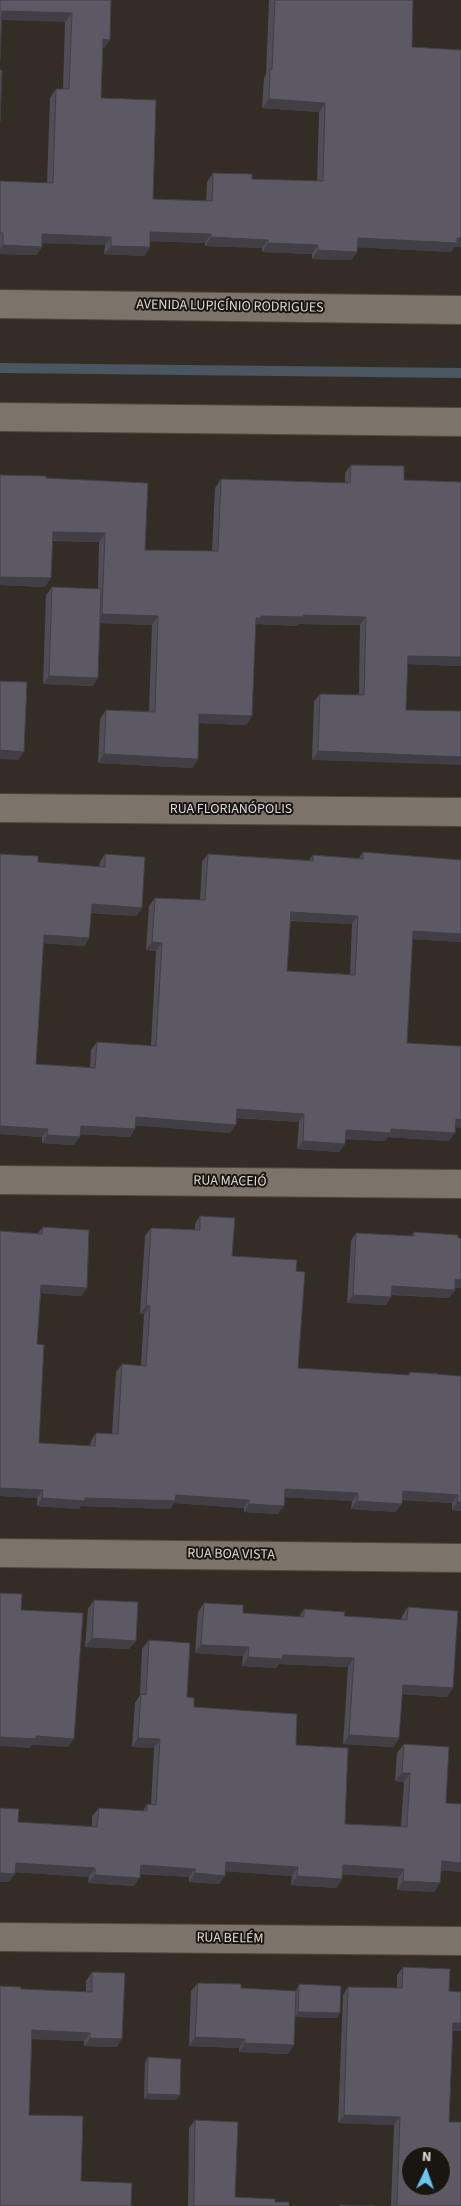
<!DOCTYPE html>
<html>
<head>
<meta charset="utf-8">
<style>
  body { margin:0 }
  #map { position:relative; width:461px; height:2206px; overflow:hidden; background:#342d25; font-family:"Source Sans 3",sans-serif }
  canvas { display:block }
  .north { position:absolute; left:401px; top:2146px; width:50px; height:50px; box-sizing:border-box; background:#191612; border:1px solid #686460; border-radius:50%; rotate:3deg; font-size:14px; font-weight:700; line-height:20px; text-align:center; color:#ded9d4 }
  .north::after { content:''; display:block; margin:auto; width:18px; height:22px; background:#68c4f0; clip-path:polygon(50% 0,100% 100%,50% 72%,0 100%) }
</style>
</head>
<body>
<div id="map">
<canvas width="461" height="2206"></canvas>
<div class="north">N</div>
</div>
<script>
const context = document.querySelector('canvas').getContext('2d');
context.lineJoin = 'round';
function poly(rows) {
  const path = new Path2D();
  for (const r of rows) {
    path.moveTo(r[0], r[1]);
    for (let i = 2; i < r.length; i += 2) path.lineTo(r[i], r[i + 1]);
  }
  return path;
}
function stroke(path, color, width, dash) {
  context.strokeStyle = color;
  context.lineWidth = width;
  context.lineCap = dash ? 'butt' : 'round';
  context.setLineDash(dash || []);
  context.stroke(path);
}
function paint(path, color) {
  context.fillStyle = color;
  context.fill(path, 'evenodd');
}
function write(font, color, halo, rows, align = 'center') {
  context.font = font + ' "Source Sans 3",sans-serif';
  context.lineWidth = 4;
  context.setLineDash([]);
  context.textBaseline = 'middle';
  context.strokeStyle = halo;
  context.fillStyle = color;
  for (const [text, x, y, turn = 0] of rows) {
    context.save();
    context.translate(x, y);
    context.rotate((+turn || 0) * Math.PI / 180);
    context.textAlign = isNaN(turn) ? turn : align;
    if (halo) context.strokeText(text, 0, 0);
    context.fillText(text, 0, 0);
    context.restore();
  }
}
stroke(poly([
  [0,368,461,373]
]), '#4a5762', 10);
const minor = poly([
  [0,304,461,310],
  [0,417,461,422],
  [0,808,461,812],
  [0,1180,461,1184],
  [0,1553,461,1558],
  [0,1937,461,1941]
]);
stroke(minor, '#4e4841', 30);
stroke(minor, '#7c746a', 28);
paint(poly([
  [0,0,111,0,110,40,103,48,101,98,153,199,206,201,207,182,213,173,252,179,317,181,319,112,262,108,264,78,266,74,269,0,413,0,412,47,461,50,461,247,454,247,451,252,357,247,357,252,351,260,312,259,312,254,262,252,262,248,205,246,205,243,150,241,150,247,144,256,104,254,105,245,42,243,42,247,36,255,0,254,0,181,47,183,50,98,56,89,63,89,65,22],
  [351,465,404,480,461,482,461,666,408,664,312,760,314,702,320,694,359,695,360,625,299,624,297,626,257,624,255,626,252,716,246,725,199,723,198,759,192,768,98,763,100,719,106,710,149,711,152,625,100,623,93,686,43,684,46,595,52,587,98,589,99,542,52,541,45,587,0,585,0,475,46,478,145,550,212,551,215,488,221,479,345,483,345,473],
  [363,852,461,860,461,942,412,939,407,1043,455,1128,449,1141,388,1137,385,1141,345,1139,345,1144,339,1152,297,1149,299,1122,236,1118,230,1133,135,1125,135,1129,130,1137,80,1134,74,1145,42,1143,42,1137,0,1134,0,854,38,862,99,867,100,862,105,854,142,908,136,916,91,913,89,938,84,946,43,943,36,1064,90,1067,91,1050,97,1042,151,1046,156,951,146,950,149,906,155,898,200,900,202,862,208,854,309,860,313,855,359,858],
  [290,921,352,924,350,974,287,971],
  [200,1216,232,1256,296,1271,298,1368,407,1375,410,1372,437,1373,461,1511,452,1510,452,1503,402,1500,396,1512,351,1509,352,1501,284,1497,278,1514,244,1512,244,1508,174,1503,170,1509,81,1506,79,1509,37,1506,37,1498,0,1496,0,1231,38,1233,43,1227,87,1288,81,1296,41,1293,37,1344,39,1443,90,1446,91,1441,96,1433,112,1434,116,1372,122,1364,141,1366,144,1314,140,1314,145,1236,151,1228,195,1230,195,1224],
  [414,1232,461,1238,461,1288,455,1288,455,1290,449,1298,391,1295,386,1305,347,1303,351,1241,356,1233,411,1236],
  [94,1600,129,1649,85,1647,88,1609],
  [204,1603,243,1613,299,1617,304,1609,344,1616,401,1620,402,1616,408,1607,447,1697,402,1694,399,1738,393,1747,343,1744,348,1667,279,1664,276,1668,242,1666,243,1656,195,1653,198,1612],
  [149,1640,194,1707,296,1745,345,1824,401,1826,404,1782,395,1781,397,1753,404,1744,446,1803,461,1872,441,1870,434,1892,397,1890,398,1878,342,1874,342,1879,336,1888,291,1885,292,1876,225,1871,219,1884,189,1882,189,1877,140,1874,134,1886,88,1883,89,1877,15,1872,9,1882,0,1882,0,1808,18,1822,92,1826,92,1816,99,1808,143,1811,147,1804,151,1805,154,1748,132,1747,135,1703,140,1695,142,1649],
  [403,1967,449,1991,461,2031,453,2031,449,2122,461,2206,391,2206,394,2125,338,2123,343,1995,348,1987,397,1988,397,1975],
  [92,1972,117,2047,84,2046,84,2041,32,2039,29,2115,81,2181,0,2206,21,1989,86,1992,86,1981],
  [198,1983,241,1988,296,1991,299,1984,337,2018,295,2017,288,2054,239,2052,239,2048,189,2046,191,1991],
  [148,2057,176,2100,144,2099,145,2062],
  [195,2120,235,2197,275,2202,289,2206,188,2206,189,2128]
]), '#504d56');
paint(poly([
  [2,11,72,13,65,22,0,20],
  [103,39,110,40,104,48,97,48],
  [269,99,325,103,319,112,262,108],
  [150,232,211,234,205,243,144,241],
  [42,234,111,237,105,245,36,243],
  [211,237,268,240,262,248,205,246],
  [358,238,461,238,461,247,454,247,451,252,351,247],
  [268,243,318,245,312,254,262,252],
  [3,245,42,247,36,255,0,254,0,249],
  [111,246,150,247,144,256,104,254],
  [318,250,357,252,351,260,312,259],
  [53,532,105,533,99,542,47,540],
  [0,577,51,578,45,587,0,585],
  [102,614,158,616,152,625,96,623],
  [303,615,366,617,360,625,299,624,297,626,257,624,255,627,256,618,261,616],
  [408,656,461,657,461,666,402,664],
  [49,676,98,678,93,686,43,684],
  [199,714,252,716,246,725,193,723],
  [0,750,24,752,18,760,0,759],
  [318,751,461,757,461,765,312,760],
  [104,754,198,759,192,768,98,763],
  [92,904,142,908,136,916,86,912],
  [291,912,358,916,352,924,285,920],
  [413,931,461,934,461,942,407,939],
  [44,935,89,938,84,946,38,943],
  [152,942,162,943,156,951,146,950],
  [237,1109,304,1114,299,1122,231,1117],
  [136,1117,236,1125,230,1133,130,1125],
  [456,1119,461,1120,461,1128,450,1127],
  [0,1126,48,1129,42,1137,0,1134],
  [81,1126,135,1129,130,1137,75,1134],
  [391,1129,455,1133,449,1141,388,1137,385,1141,340,1138,346,1130],
  [47,1135,80,1137,74,1145,42,1143],
  [303,1141,345,1144,339,1152,297,1149],
  [455,1279,461,1280,461,1288,450,1287],
  [41,1285,87,1288,81,1296,36,1293],
  [392,1286,455,1290,449,1298,386,1294],
  [353,1295,391,1297,386,1305,347,1303],
  [146,1306,150,1306,144,1314,140,1314],
  [0,1488,43,1490,37,1498,0,1496],
  [285,1489,358,1493,352,1501,279,1497],
  [403,1491,458,1495,452,1503,397,1499],
  [176,1495,249,1500,244,1508,174,1503,170,1509,81,1506,79,1509,37,1506,42,1498,85,1498],
  [357,1501,402,1504,396,1512,351,1509],
  [457,1502,461,1502,461,1511,452,1510],
  [249,1504,284,1506,278,1514,244,1512],
  [92,1638,136,1641,129,1649,85,1647],
  [201,1645,249,1647,243,1656,195,1653],
  [283,1655,354,1658,348,1667,279,1664,276,1668,242,1666,248,1657],
  [403,1685,453,1688,447,1697,397,1694],
  [349,1735,399,1738,393,1747,343,1744],
  [36,1736,74,1739,68,1747,32,1745,30,1748,0,1746,0,1737],
  [138,1738,160,1739,154,1748,132,1747],
  [402,1773,410,1773,404,1782,395,1781],
  [442,1861,461,1863,461,1872,436,1870],
  [226,1862,298,1867,292,1876,219,1871],
  [16,1863,95,1868,89,1877,10,1872],
  [141,1865,195,1869,189,1877,135,1873],
  [343,1865,404,1869,398,1878,337,1874],
  [0,1873,15,1874,9,1882,0,1882],
  [195,1873,225,1876,219,1884,189,1882],
  [95,1875,140,1878,134,1886,88,1883],
  [297,1876,342,1879,336,1888,291,1885],
  [403,1881,440,1883,434,1892,397,1890],
  [298,2012,340,2013,337,2018,295,2017],
  [453,2023,461,2023,461,2031,447,2031],
  [32,2030,90,2033,84,2041,26,2039],
  [195,2037,245,2039,239,2048,189,2046],
  [90,2038,122,2039,117,2047,84,2046],
  [245,2043,294,2045,288,2054,239,2052],
  [147,2094,180,2095,176,2100,144,2099],
  [344,2115,400,2117,394,2125,338,2123]
]), '#413e46');
const building = poly([
  [0,0,111,0,110,40,103,39,101,98,156,100,153,199,212,201,213,173,252,174,252,179,323,181,325,103,269,99,270,69,272,70,275,0,413,0,412,47,461,50,461,238,457,238,457,243,358,238,357,252,318,250,318,245,268,243,268,240,211,237,211,234,150,232,150,247,111,246,111,237,42,234,42,247,3,245,3,233,0,233,0,181,53,183,56,89,69,89,72,13,2,11,0,61,0,0],
  [0,70,2,70,0,122,0,70],
  [351,465,404,466,404,480,461,482,461,657,408,656,406,710,461,711,461,757,318,751,320,694,364,695,366,617,303,615,303,617,261,616,261,618,256,618,252,716,199,714,198,759,104,754,106,710,155,712,158,616,102,614,105,533,53,532,51,578,0,577,0,475,46,476,46,478,148,483,145,550,218,551,221,479,350,483,351,465],
  [52,587,101,589,98,678,49,676,52,587],
  [0,681,27,682,24,752,0,750,0,681],
  [363,852,461,860,461,934,413,931,407,1043,461,1046,461,1120,456,1119,455,1133,391,1129,391,1133,346,1130,345,1144,303,1141,304,1114,237,1109,236,1125,136,1117,135,1129,81,1126,80,1137,47,1135,48,1129,0,1126,0,854,38,856,38,862,105,867,105,854,145,857,142,908,92,904,89,938,44,935,36,1064,95,1068,97,1042,156,1046,162,943,152,942,155,898,205,900,208,854,313,861,313,855,363,859,363,852],
  [291,912,358,916,355,975,287,971,291,912],
  [200,1216,235,1218,232,1256,297,1260,296,1271,305,1272,298,1368,409,1375,410,1372,461,1376,461,1502,457,1502,458,1495,403,1491,402,1504,357,1501,358,1493,285,1489,284,1506,249,1504,249,1500,176,1495,175,1501,85,1498,85,1501,42,1498,43,1490,0,1488,0,1231,42,1234,43,1227,89,1230,87,1288,41,1285,37,1344,44,1345,39,1443,95,1446,96,1433,118,1434,122,1364,146,1366,150,1306,146,1306,151,1228,200,1230,200,1216],
  [414,1232,458,1235,458,1238,461,1238,461,1280,455,1279,455,1290,392,1286,391,1297,353,1295,356,1233,414,1236,414,1232],
  [0,1593,22,1594,21,1610,83,1613,74,1739,36,1736,36,1739,0,1737,0,1593],
  [94,1600,138,1602,136,1641,92,1638,94,1600],
  [204,1603,243,1605,243,1613,304,1617,304,1609,345,1612,344,1616,407,1620,408,1607,458,1611,453,1688,403,1685,399,1738,349,1735,354,1658,283,1655,282,1659,248,1657,249,1647,201,1645,204,1603],
  [149,1640,190,1643,187,1697,194,1698,194,1707,297,1714,296,1745,348,1748,345,1824,407,1827,410,1773,402,1773,404,1744,449,1747,446,1803,461,1804,461,1863,442,1861,440,1883,403,1881,404,1869,343,1865,342,1879,297,1876,298,1867,226,1862,225,1876,195,1873,195,1869,141,1865,140,1878,95,1875,95,1868,16,1863,15,1874,0,1873,0,1808,19,1809,18,1822,97,1827,99,1808,147,1811,147,1804,156,1805,160,1739,138,1738,141,1694,146,1695,149,1640],
  [403,1967,450,1969,449,1991,461,1992,461,2023,453,2023,449,2122,461,2122,461,2206,397,2206,400,2117,344,2115,348,1987,402,1988,403,1967],
  [411,2156,441,2156,441,2186,411,2186,411,2156],
  [92,1972,125,1973,122,2039,90,2038,90,2033,32,2030,29,2115,83,2116,81,2181,132,2183,131,2206,0,2206,0,1986,21,1987,21,1989,92,1992,92,1972],
  [198,1983,241,1984,241,1988,296,1991,294,2045,245,2043,245,2039,195,2037,198,1983],
  [299,1984,341,1986,340,2013,298,2012,299,1984],
  [148,2057,181,2059,180,2095,147,2094,148,2057],
  [195,2120,238,2122,235,2197,275,2199,275,2202,289,2202,289,2206,194,2206,195,2120],
  [340,2205,374,2206,340,2206,340,2205]
]);
paint(building, '#5d5964');
stroke(building, '#413e46', 1);
write('14px', '#ded9d4', '#191612', [
  ["AVENIDA LUPICÍNIO RODRIGUES",230,307,1],
  ["RUA FLORIANÓPOLIS",231,810],
  ["RUA MACEIÓ",230,1182,1],
  ["RUA BOA VISTA",231,1555,1],
  ["RUA BELÉM",230,1939,1]
]);
</script>
</body>
</html>
